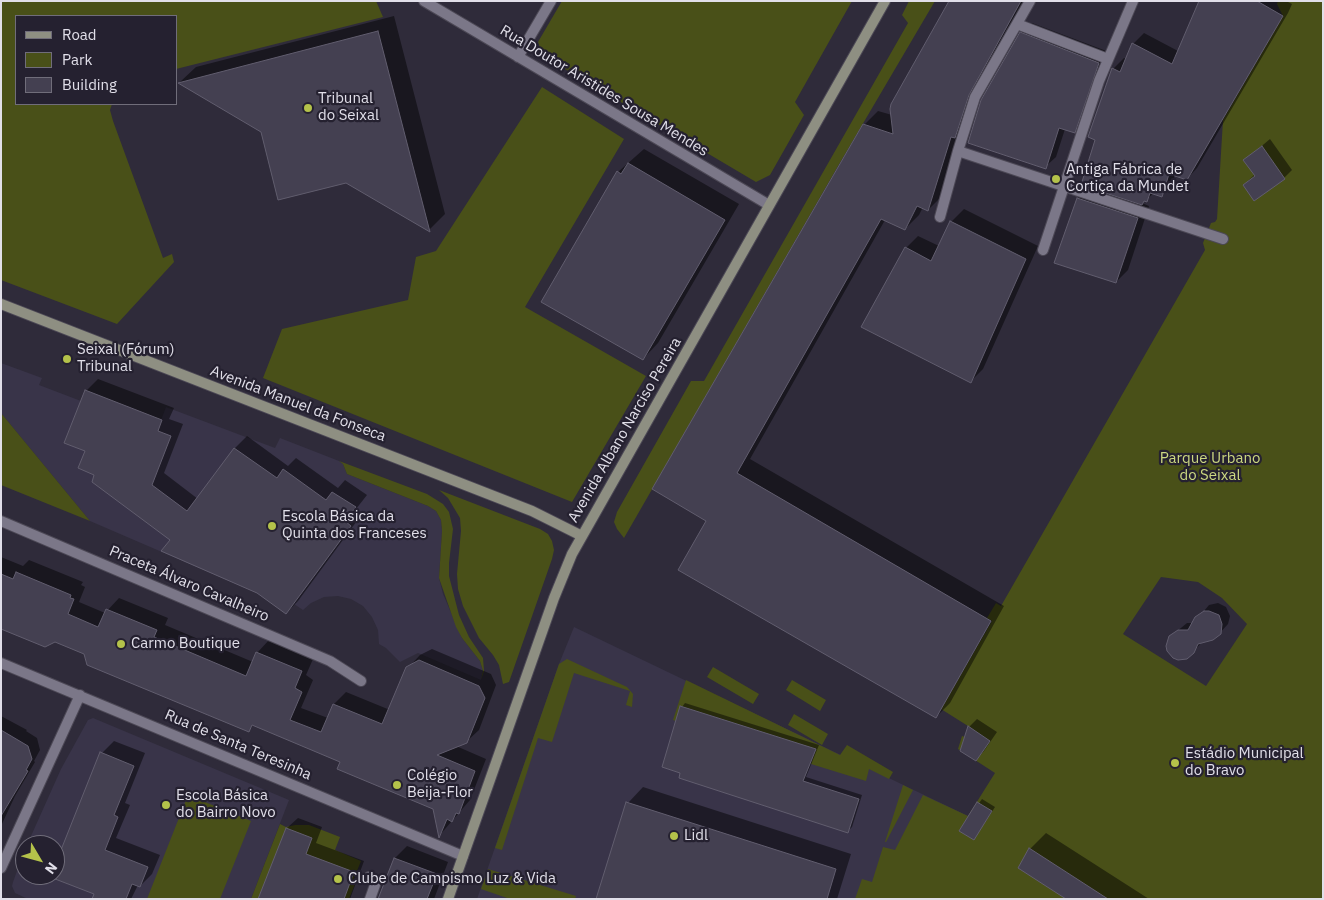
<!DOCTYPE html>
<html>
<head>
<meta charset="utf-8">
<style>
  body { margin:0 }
  #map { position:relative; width:1324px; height:900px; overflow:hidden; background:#2f2b3a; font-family:"IBM Plex Sans",sans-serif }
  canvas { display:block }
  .frame { position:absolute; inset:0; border:2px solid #e1dfe9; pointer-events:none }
  .legend { position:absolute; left:15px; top:15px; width:162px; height:90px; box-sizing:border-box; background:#252130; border:1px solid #706d7a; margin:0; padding:6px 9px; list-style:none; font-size:15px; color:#e1dfe9 }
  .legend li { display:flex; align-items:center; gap:10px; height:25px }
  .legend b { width:25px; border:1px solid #706d7a }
  .north { position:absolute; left:15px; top:835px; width:50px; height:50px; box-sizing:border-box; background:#252130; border:1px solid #706d7a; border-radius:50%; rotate:127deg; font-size:14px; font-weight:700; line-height:20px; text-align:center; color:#e1dfe9 }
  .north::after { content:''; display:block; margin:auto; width:18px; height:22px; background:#b4c24a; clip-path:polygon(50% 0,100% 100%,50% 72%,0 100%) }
</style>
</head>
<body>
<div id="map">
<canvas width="1324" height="900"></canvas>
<div class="frame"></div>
<ul class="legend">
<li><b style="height:6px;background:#8e8f82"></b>Road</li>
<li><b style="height:14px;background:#495018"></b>Park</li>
<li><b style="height:14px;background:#444051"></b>Building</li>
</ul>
<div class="north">N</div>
</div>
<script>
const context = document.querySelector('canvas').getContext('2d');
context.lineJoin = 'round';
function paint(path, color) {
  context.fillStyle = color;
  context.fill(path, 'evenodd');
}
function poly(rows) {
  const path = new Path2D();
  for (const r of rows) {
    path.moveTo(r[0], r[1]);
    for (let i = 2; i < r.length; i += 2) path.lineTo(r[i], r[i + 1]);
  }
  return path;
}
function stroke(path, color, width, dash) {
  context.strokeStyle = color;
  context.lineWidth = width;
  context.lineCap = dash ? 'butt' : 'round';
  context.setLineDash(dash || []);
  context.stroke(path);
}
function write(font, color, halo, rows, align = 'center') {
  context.font = font + ' "IBM Plex Sans",sans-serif';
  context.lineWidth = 4.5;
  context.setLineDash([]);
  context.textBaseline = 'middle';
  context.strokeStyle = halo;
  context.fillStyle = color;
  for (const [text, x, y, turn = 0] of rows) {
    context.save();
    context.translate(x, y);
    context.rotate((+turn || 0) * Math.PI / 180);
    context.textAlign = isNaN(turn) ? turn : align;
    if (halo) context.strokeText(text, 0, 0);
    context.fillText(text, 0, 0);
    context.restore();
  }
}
paint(poly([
  [1,363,42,378,39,385,81,401,161,420,166,407,275,448,280,438,339,461,343,464,347,474,428,506,436,511,441,520,442,531,439,578,443,594,462,638,480,661,483,671,481,680,418,653,400,662,386,648,379,644,378,630,372,617,363,606,351,599,338,596,324,597,311,603,303,610,294,604,286,614,257,593,90,521,1,413],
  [574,627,968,816,916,899,477,899,559,664],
  [93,718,289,800,251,899,28,899,15,893,12,886,13,882,25,849,25,875,55,875,55,845,27,845,61,769,88,720]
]), '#393449');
paint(poly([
  [1,1,376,1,383,17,176,69,176,16,16,16,16,104,112,104,110,110,113,121,163,258,172,254,174,262,117,324,1,280],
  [562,1,852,1,795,102,804,115,770,175,756,182,543,56,538,42],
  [909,1,935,1,838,166,624,538,617,529,614,522,617,512,691,381,704,381,908,23,902,15],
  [1278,1,1323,1,1323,899,855,899,862,879,872,882,883,847,895,850,923,795,968,816,995,773,958,749,962,736,965,737,968,726,941,709,992,621,987,618,996,603,1001,606,1205,250,1203,243,1211,223,1215,222,1217,219,1223,120,1283,16,1277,4],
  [1161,577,1198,582,1222,598,1247,624,1206,686,1123,634],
  [542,87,624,139,525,307,646,376,572,502,263,378,282,329,408,300,416,257,436,251],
  [1,413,90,521,1,485],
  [339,461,427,494,443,504,449,512,453,529,449,563,449,576,459,615,469,637,483,658,484,671,481,680,483,671,480,661,462,638,456,627,439,578,442,531,441,520,436,511,428,506,347,474,343,464],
  [439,490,540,529,548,534,552,541,554,550,552,559,509,682,503,684,499,665,493,655,479,638,463,606,458,589,457,574,461,531,460,518,448,498],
  [567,659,627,687,633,694,632,707,626,705,630,691,574,673,552,742,538,738,502,850,495,848,559,664],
  [713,667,759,694,753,704,707,677],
  [686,680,840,755,847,745,893,772,889,779,869,769,866,781,811,764,816,749,681,706,676,721,673,720],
  [792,680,826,700,820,711,786,690],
  [794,714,828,734,822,745,788,725],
  [903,785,913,790,886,842,885,842],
  [188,795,251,821,220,899,147,899],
  [280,824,286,827,295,825,309,825,340,837,335,850,361,861,353,881,355,884,349,899,251,899],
  [488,869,576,896,575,899,510,899,481,889]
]), '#495018');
paint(poly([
  [951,1,1026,1,983,78,942,196,928,210,923,207,919,215,905,229,885,220,750,459,1004,606,950,703,936,717,708,521,864,125,878,111,892,115],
  [1201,1,1286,1,1292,4,1288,13,1197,168,1187,179,1175,175,1172,185,1161,196,1154,193,1142,203,1149,206,1128,270,1116,282,1078,198,1090,186,1096,139,1113,69,1124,58,1126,59,1133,44,1144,33,1178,51],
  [394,16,445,214,429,230,180,82,196,67],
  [1032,23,1109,52,1085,121,1074,131,1065,129,1056,157,1045,167,1021,33],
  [1270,139,1292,170,1284,178,1255,199,1244,185,1255,174,1245,160],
  [644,149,739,204,658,343,643,359,618,172],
  [964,209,1038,246,983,369,971,381,906,248,918,236,939,246,952,221],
  [98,379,174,408,169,419,183,424,164,473,198,499,235,448,247,436,288,466,296,458,338,488,345,480,367,495,356,509,362,514,298,601,286,613,258,592,171,540,96,474,87,450,86,391],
  [1,557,23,566,29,560,83,582,81,585,85,587,79,602,105,613,119,598,168,618,165,625,253,662,257,653,269,640,313,659,306,675,313,680,301,708,328,718,334,704,346,692,390,710,408,668,420,655,432,649,491,674,496,685,479,730,466,742,456,746,486,759,470,800,439,836,434,808,342,762,254,724,249,730,85,653,55,641,1,628],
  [1218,603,1226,607,1230,616,1228,624,1217,636,1203,641,1193,652,1170,637,1187,623,1194,623,1209,605],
  [685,703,819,745,806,777,862,795,852,827,848,831,682,707],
  [1,716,27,730,26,731,37,738,40,750,34,761,35,762,15,796,1,826],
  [977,719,997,732,984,751,976,760,969,727],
  [114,741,145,753,125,803,130,805,116,838,160,855,152,874,140,886,138,885,131,899,96,899,95,894,52,875,55,875,55,868,102,753],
  [643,787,851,854,837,899,597,899,628,803],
  [982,799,995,807,974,839,960,830],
  [298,818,322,827,316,843,364,861,350,899,260,899,287,828],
  [1046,833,1149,899,1068,899,1030,849],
  [407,846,448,862,434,899,379,899,395,858]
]), '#0007');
const building = poly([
  [949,1,1021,1,969,95,955,138,951,137,928,211,917,206,905,230,881,219,737,473,991,621,936,718,678,570,706,521,652,489,863,124,893,134,890,109,891,104,949,1],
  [1199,1,1257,1,1283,16,1187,180,1169,174,1162,197,1150,193,1147,202,1144,201,1142,205,1081,185,1095,140,1088,137,1112,68,1120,72,1132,43,1172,64,1199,1],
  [378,31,430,232,346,183,278,200,261,132,178,83,378,31],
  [1020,32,1099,63,1075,133,1059,128,1046,169,968,143,981,100,1020,32],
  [1262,146,1285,179,1254,201,1243,185,1255,176,1243,160,1262,146],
  [628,163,725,220,643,360,541,302,617,171,621,174,628,163],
  [1077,198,1138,218,1116,283,1054,263,1077,198],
  [950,221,1026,259,971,383,861,327,905,247,931,261,950,221],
  [85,390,162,420,158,431,171,436,152,485,187,511,234,448,277,478,283,469,326,500,332,492,356,507,345,521,351,526,286,614,257,593,161,551,170,540,92,482,94,475,78,468,85,451,64,443,85,390],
  [16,572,71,595,70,598,74,599,68,614,98,627,106,609,157,630,154,637,246,676,256,652,302,671,295,688,302,692,290,720,321,732,333,704,382,724,406,667,419,660,479,686,485,698,467,743,437,755,475,771,459,814,456,813,452,822,447,819,439,838,433,809,337,769,340,762,252,725,249,732,87,665,84,654,55,642,45,647,1,629,1,574,13,579,16,572],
  [1204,611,1209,611,1219,615,1222,624,1221,634,1213,640,1198,644,1194,653,1187,659,1178,660,1173,658,1167,651,1166,646,1169,636,1178,630,1188,630,1195,617,1204,611],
  [680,706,816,749,803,781,859,799,848,833,679,778,680,773,662,767,680,706],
  [968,726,990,741,976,761,960,751,968,726],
  [1,730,28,746,32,759,26,770,28,771,1,816,1,730],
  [100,752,134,766,114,815,118,817,105,850,148,867,140,887,132,884,126,899,92,899,94,894,50,877,51,875,55,875,55,865,100,752],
  [626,802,836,869,827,899,596,899,626,802],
  [977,802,992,811,974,840,959,831,977,802],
  [286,828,312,838,306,854,354,872,344,899,258,899,286,828],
  [1029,848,1108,899,1066,899,1018,868,1029,848],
  [394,858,437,874,427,899,378,899,394,858]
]);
paint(building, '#444051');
stroke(building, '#615d6e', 1);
const street = poly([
  [424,1,769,205],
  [1017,24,1108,59],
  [518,57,551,1],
  [958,151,975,97,1030,1],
  [940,217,958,151,1223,239],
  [1043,250,1099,81,1133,1],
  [1,521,330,661,361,681],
  [1,663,463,856],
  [1,868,80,695],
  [369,877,373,879,375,885,370,899]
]);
const secondary = poly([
  [1,304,532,511,582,536],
  [448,899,554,598,572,554,885,1]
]);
stroke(street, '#4c4855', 12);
stroke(secondary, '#4c4855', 12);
stroke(street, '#7b7788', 10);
stroke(secondary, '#8e8f82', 10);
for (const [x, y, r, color] of [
  [308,108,5,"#b4c24a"],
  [1056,179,5,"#b4c24a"],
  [67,359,5,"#b4c24a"],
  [272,526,5,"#b4c24a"],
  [121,644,5,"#b4c24a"],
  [1175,763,5,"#b4c24a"],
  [397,785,5,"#b4c24a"],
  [166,805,5,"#b4c24a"],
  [674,836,5,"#b4c24a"],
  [338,879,5,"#b4c24a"]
]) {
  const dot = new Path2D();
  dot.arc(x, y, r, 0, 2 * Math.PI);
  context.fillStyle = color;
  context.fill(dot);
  stroke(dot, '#252130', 2);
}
write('15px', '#e1dfe9', '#252130', [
  ["Rua Doutor Aristides Sousa Mendes",604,91,31],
  ["Avenida Manuel da Fonseca",298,404,21],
  ["Avenida Albano Narciso Pereira",625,430,-60],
  ["Praceta Álvaro Cavalheiro",189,584,23],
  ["Rua de Santa Teresinha",238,745,23]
]);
write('15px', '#e1dfe9', '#252130', [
  ["Tribunal",318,99],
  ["do Seixal",318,116],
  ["Antiga Fábrica de",1066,170],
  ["Cortiça da Mundet",1066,187],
  ["Seixal (Fórum)",77,350],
  ["Tribunal",77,367],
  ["Escola Básica da",282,517],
  ["Quinta dos Franceses",282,534],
  ["Carmo Boutique",131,644],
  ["Estádio Municipal",1185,754],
  ["do Bravo",1185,771],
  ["Colégio",407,776],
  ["Beija-Flor",407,793],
  ["Escola Básica",176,796],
  ["do Bairro Novo",176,813],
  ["Lidl",684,836],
  ["Clube de Campismo Luz & Vida",348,879]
], 'left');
write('15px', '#ccd881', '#252130', [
  ["Parque Urbano",1210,459],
  ["do Seixal",1210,476]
]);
</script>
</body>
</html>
